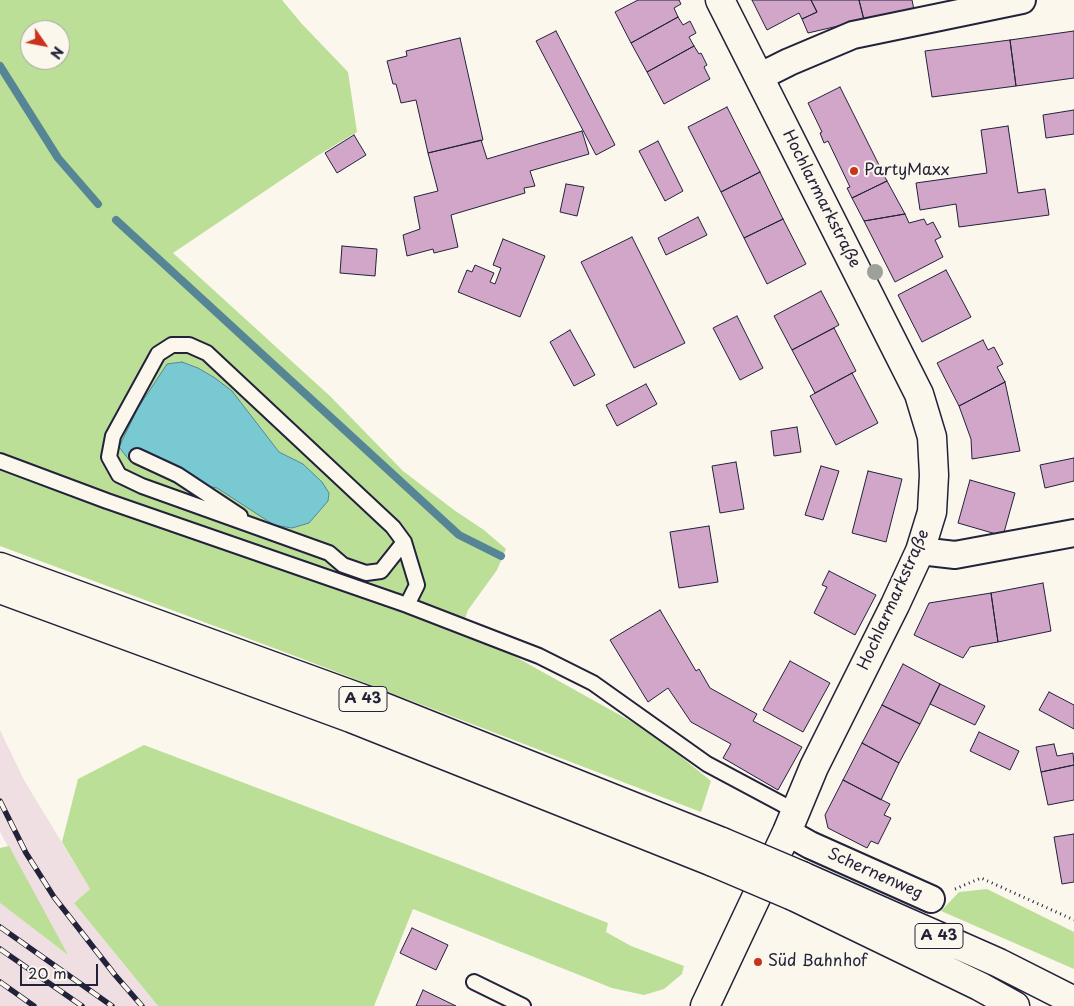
<!DOCTYPE html>
<html>
<head>
<meta charset="utf-8">
<style>
  body { margin:0 }
  #map { position:relative; width:1074px; height:1006px; overflow:hidden; background:#fbf7ec; font-family:"Playpen Sans",sans-serif }
  canvas { display:block }
  .north { position:absolute; left:20px; top:20px; width:50px; height:50px; box-sizing:border-box; background:#fbf7ec; border:1px solid #a4a2a5; border-radius:50%; rotate:123deg; font-size:14px; font-weight:700; line-height:20px; text-align:center; color:#22223b }
  .north::after { content:''; display:block; margin:auto; width:18px; height:22px; background:#c8321e; clip-path:polygon(50% 0,100% 100%,50% 72%,0 100%) }
  .scale { position:absolute; left:20px; top:964px; width:78px; height:22px; box-sizing:border-box; border:2px solid #22223b; border-top:0; padding-left:6px; font-size:15px; line-height:18px; white-space:nowrap; color:#22223b; -webkit-text-stroke:4px #fbf7ec; paint-order:stroke }
</style>
</head>
<body>
<div id="map">
<canvas width="1074" height="1006"></canvas>
<div class="north">N</div>
<div class="scale">20 m</div>
</div>
<script>
const context = document.querySelector('canvas').getContext('2d');
context.lineJoin = 'round';
function paint(path, color) {
  context.fillStyle = color;
  context.fill(path, 'evenodd');
}
function poly(rows) {
  const path = new Path2D();
  for (const r of rows) {
    path.moveTo(r[0], r[1]);
    for (let i = 2; i < r.length; i += 2) path.lineTo(r[i], r[i + 1]);
  }
  return path;
}
function stroke(path, color, width, dash) {
  context.strokeStyle = color;
  context.lineWidth = width;
  context.lineCap = dash ? 'butt' : 'round';
  context.setLineDash(dash || []);
  context.stroke(path);
}
function write(font, color, halo, rows, align = 'center') {
  context.font = font + ' "Playpen Sans",sans-serif';
  context.lineWidth = 4;
  context.setLineDash([]);
  context.textBaseline = 'middle';
  context.strokeStyle = halo;
  context.fillStyle = color;
  for (const [text, x, y, turn = 0] of rows) {
    context.save();
    context.translate(x, y);
    context.rotate((+turn || 0) * Math.PI / 180);
    context.textAlign = isNaN(turn) ? turn : align;
    if (halo) context.strokeText(text, 0, 0);
    context.fillText(text, 0, 0);
    context.restore();
  }
}
paint(poly([
  [0,730,24,780,90,889,74,903,158,1006,0,1006,0,903,67,954,0,832]
]), '#efdfe2');
paint(poly([
  [0,0,282,0,302,24,348,72,357,132,317,156,173,253,331,397,403,471,454,510,484,530,506,549,497,570,468,610,462,627,652,733,711,781,701,812,287,653,0,546],
  [30,30,60,30,60,60,30,60],
  [144,745,458,864,608,923,606,932,631,946,684,966,682,974,664,989,644,995,612,988,413,909,374,1006,158,1006,74,903,90,889,62,842,78,779],
  [9,846,68,955,0,903,0,848],
  [987,889,1074,932,1074,969,941,911,959,892]
]), '#bcdf98');
const water = poly([
  [182,362,198,368,215,378,232,391,279,452,303,464,322,482,329,493,328,501,309,523,292,528,274,525,217,488,182,481,141,467,129,460,119,447,138,408,167,364,182,362]
]);
paint(water, '#79c9d3');
stroke(water, '#568696', 1);
stroke(poly([
  [0,66,58,158,98,204],
  [116,220,459,535,501,556]
]), '#568696', 8);
const building = poly([
  [638,0,679,0,681,4,674,8,678,17,631,43,615,12,638,0],
  [752,0,811,0,817,12,802,19,799,13,767,30,752,0],
  [811,0,859,0,864,20,808,33,802,19,817,12,811,0],
  [859,0,912,0,914,10,864,20,859,0],
  [678,17,683,25,690,21,696,33,689,37,694,46,647,72,631,43,678,17],
  [556,31,615,145,596,155,536,41,556,31],
  [1074,31,1074,78,1016,86,1010,40,1074,31],
  [460,38,483,140,428,153,416,100,401,103,396,84,393,84,387,61,407,56,406,51,460,38],
  [1010,40,1016,86,932,97,925,51,1010,40],
  [694,46,699,54,701,53,707,65,704,67,710,79,664,104,647,72,694,46],
  [840,87,887,181,852,198,847,188,850,187,828,141,824,143,820,133,822,132,808,103,840,87],
  [727,107,760,172,721,192,688,127,727,107],
  [1074,110,1074,134,1046,138,1043,115,1074,110],
  [1008,126,1018,193,1045,189,1049,215,959,227,956,204,920,210,916,183,987,173,981,130,1008,126],
  [582,131,589,154,530,171,535,186,524,188,525,193,451,215,458,247,434,253,433,249,407,256,403,235,420,229,414,197,438,191,428,153,481,140,487,159,582,131],
  [354,135,366,155,337,173,325,153,354,135],
  [658,141,683,191,665,201,639,151,658,141],
  [760,172,783,219,744,238,721,192,760,172],
  [887,181,905,214,864,221,852,198,887,181],
  [566,184,584,187,577,216,560,212,566,184],
  [905,214,909,223,924,219,927,225,933,222,941,237,935,240,943,257,895,282,864,221,905,214],
  [698,217,707,235,666,255,658,238,698,217],
  [783,219,806,264,767,284,744,238,783,219],
  [632,237,685,343,634,368,581,262,632,237],
  [503,239,545,256,520,317,458,292,467,270,472,272,475,265,494,273,490,282,495,284,501,268,493,265,503,239],
  [342,246,377,249,375,276,340,273,342,246],
  [946,270,971,317,922,342,898,295,946,270],
  [821,291,839,325,792,350,774,316,821,291],
  [737,316,763,368,740,380,713,328,737,316],
  [834,328,856,371,815,393,792,350,834,328],
  [570,330,595,375,574,386,550,342,570,330],
  [983,340,988,350,994,347,1003,364,997,367,1005,382,959,406,937,363,983,340],
  [852,373,878,423,836,445,810,396,852,373],
  [1005,382,1020,451,972,459,971,439,959,406,1005,382],
  [646,384,657,404,617,426,606,405,646,384],
  [797,427,801,452,774,456,771,431,797,427],
  [1074,458,1074,481,1045,488,1040,465,1074,458],
  [736,462,744,509,720,513,712,466,736,462],
  [821,466,839,471,823,520,805,515,821,466],
  [868,471,902,479,886,542,852,533,868,471],
  [970,480,1015,493,1003,536,958,523,970,480],
  [709,526,718,582,679,588,670,532,709,526],
  [829,571,876,595,855,635,814,613,827,587,822,585,829,571],
  [1043,583,1051,631,998,642,991,593,1043,583],
  [991,593,998,642,970,647,963,658,914,635,929,603,991,593],
  [660,610,696,671,699,669,710,688,757,714,753,721,802,747,778,790,723,758,731,744,691,722,668,688,648,702,610,640,660,610],
  [790,661,830,683,803,732,763,710,790,661],
  [903,664,940,684,920,724,882,705,903,664],
  [940,684,985,706,975,725,930,704,940,684],
  [1049,692,1074,705,1074,729,1039,710,1049,692],
  [882,705,920,724,899,763,862,743,882,705],
  [979,732,1019,751,1010,770,970,751,979,732],
  [862,743,899,763,881,800,843,780,862,743],
  [1054,744,1057,756,1073,753,1074,765,1041,772,1036,747,1054,744],
  [1074,765,1074,800,1048,805,1041,772,1074,765],
  [843,780,890,804,884,815,891,818,878,844,871,841,867,848,828,828,825,815,843,780],
  [1074,834,1074,882,1062,884,1054,837,1074,834],
  [412,928,448,945,436,970,400,953,412,928],
  [423,990,456,1006,416,1006,423,990]
]);
paint(building, '#d2a6c9');
stroke(building, '#22223b', 1);
const service = poly([
  [137,456,178,475,240,516],
  [0,461,107,501,407,605,539,656,593,683,707,764,795,811],
  [404,542,381,571,366,573,343,565,329,553,142,486,119,475,109,457,113,436,158,354,172,345,189,345,207,353,393,527,404,542,417,585,407,605],
  [474,982,523,1006]
]);
const minor = poly([
  [759,77,789,62,853,35,1022,0],
  [920,551,955,555,1074,533],
  [787,832,810,845,931,899]
]);
const tertiary = poly([
  [705,1006,787,832,814,767,895,605,920,551,932,512,934,475,932,437,919,394,720,0]
]);
const motorway = poly([
  [0,567,366,700,722,842],
  [0,589,351,718,713,862],
  [802,876,999,963,1074,1001],
  [793,896,979,986,1015,1006]
]);
stroke(service, '#22223b', 18);
stroke(minor, '#22223b', 30);
stroke(tertiary, '#22223b', 31);
stroke(motorway, '#22223b', 31);
stroke(poly([
  [955,889,981,878,1074,920]
]), '#22223b', 3, [1, 4]);
stroke(service, '#fbf7ec', 14);
stroke(minor, '#fbf7ec', 26);
stroke(tertiary, '#fbf7ec', 28);
stroke(motorway, '#fbf7ec', 28);
const rail = poly([
  [0,801,26,853,54,897,115,975,142,1006],
  [0,927,112,1006],
  [0,949,82,1006],
  [0,982,34,1006]
]);
stroke(rail, '#22223b', 5.5);
stroke(rail, '#fbf7ec', 4, [11]);
const motorwayBridge = poly([
  [722,842,802,876],
  [713,862,793,896]
]);
stroke(motorwayBridge, '#22223b', 31, []);
stroke(motorwayBridge, '#fbf7ec', 28);
context.fillStyle = '#9da19a';
for (const [x, y] of [
  [875,272]
]) {
  context.beginPath();
  context.arc(x, y, 8, 0, 2 * Math.PI);
  context.fill();
}
for (const [x, y, r, color] of [
  [854,171,5,"#c8321e"],
  [758,962,5,"#c8321e"]
]) {
  const dot = new Path2D();
  dot.arc(x, y, r, 0, 2 * Math.PI);
  context.fillStyle = color;
  context.fill(dot);
  stroke(dot, '#fbf7ec', 2);
}
for (const [x, y, w] of [
  [363,699,48],
  [939,936,48]
]) {
  const box = new Path2D();
  box.roundRect(x - w / 2, y - 12.5, w, 25, 4);
  context.fillStyle = '#fbf7ec';
  context.fill(box);
  stroke(box, '#22223b', 1);
}
write('bold 15px', '#22223b', null, [
  ["A 43",363,699],
  ["A 43",939,936]
]);
write('16px', '#22223b', '#fbf7ec', [
  ["PartyMaxx",864,171],
  ["Süd Bahnhof",768,962]
], 'left');
write('16px', '#22223b', '#fbf7ec', [
  ["Hochlarmarkstraße",821,199,63],
  ["Hochlarmarkstraße",894,600,-66],
  ["Schernenweg",875,874,24]
]);
</script>
</body>
</html>
